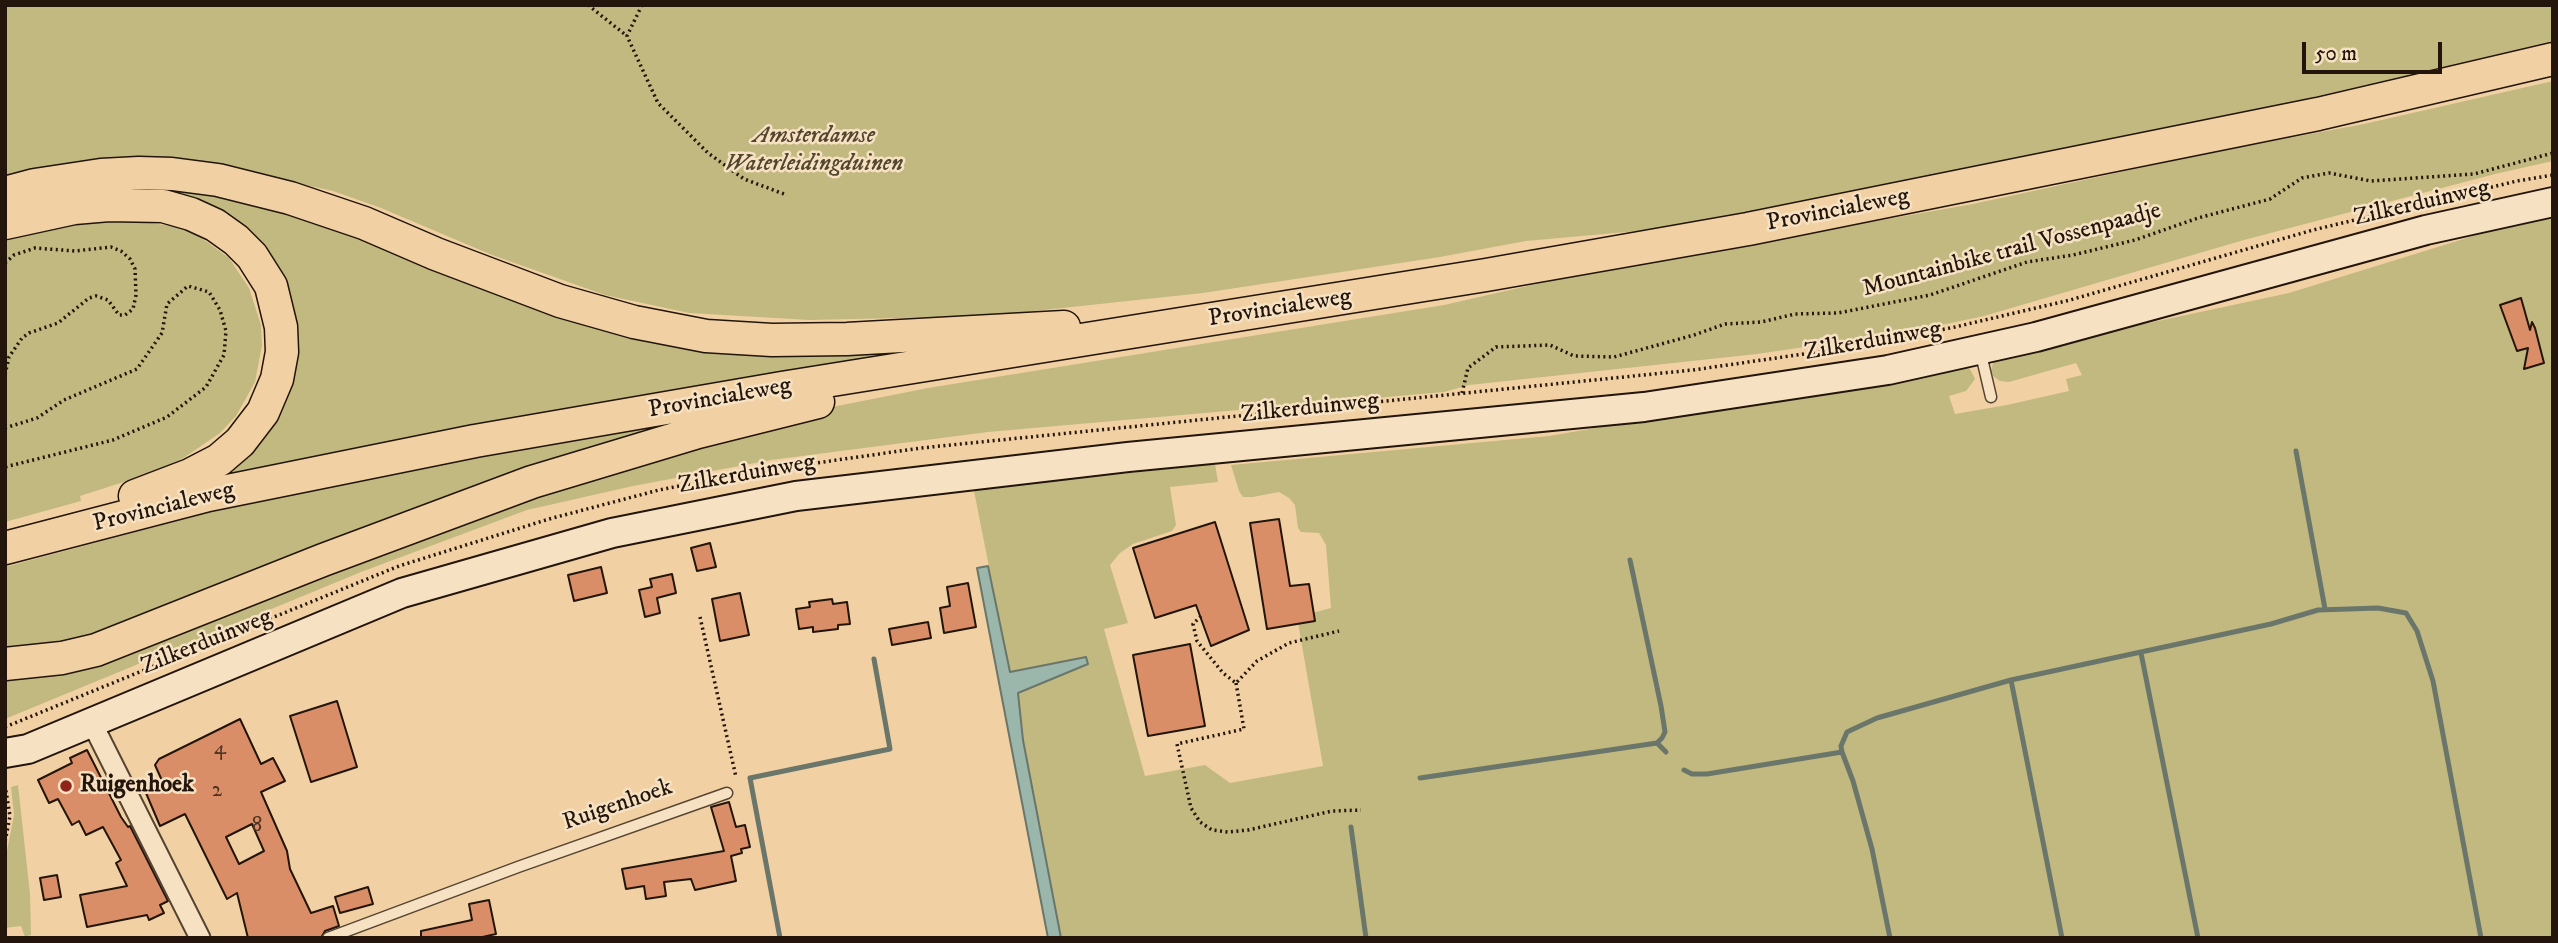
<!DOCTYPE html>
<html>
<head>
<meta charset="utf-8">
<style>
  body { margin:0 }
  #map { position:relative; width:2558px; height:943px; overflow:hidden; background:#f1d1a3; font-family:"IM FELL DW Pica",serif }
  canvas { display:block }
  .frame { position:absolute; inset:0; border:7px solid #23150b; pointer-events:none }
  .scale { position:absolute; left:2302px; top:42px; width:140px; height:32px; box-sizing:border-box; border:4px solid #23150b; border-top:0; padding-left:9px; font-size:21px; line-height:24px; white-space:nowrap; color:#23150b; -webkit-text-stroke:5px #f6e1c3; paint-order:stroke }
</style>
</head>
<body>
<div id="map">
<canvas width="2558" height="943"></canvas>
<div class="frame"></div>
<div class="scale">50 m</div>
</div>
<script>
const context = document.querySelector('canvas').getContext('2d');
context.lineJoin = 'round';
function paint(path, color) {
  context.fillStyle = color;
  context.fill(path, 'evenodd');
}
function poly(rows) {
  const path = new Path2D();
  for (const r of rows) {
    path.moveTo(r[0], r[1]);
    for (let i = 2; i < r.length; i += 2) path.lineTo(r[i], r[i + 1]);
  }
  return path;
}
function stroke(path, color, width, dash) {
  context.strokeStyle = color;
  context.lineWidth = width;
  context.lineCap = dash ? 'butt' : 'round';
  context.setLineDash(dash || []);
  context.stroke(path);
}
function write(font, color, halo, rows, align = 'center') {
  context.font = font + ' "IM FELL DW Pica",serif';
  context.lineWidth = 5;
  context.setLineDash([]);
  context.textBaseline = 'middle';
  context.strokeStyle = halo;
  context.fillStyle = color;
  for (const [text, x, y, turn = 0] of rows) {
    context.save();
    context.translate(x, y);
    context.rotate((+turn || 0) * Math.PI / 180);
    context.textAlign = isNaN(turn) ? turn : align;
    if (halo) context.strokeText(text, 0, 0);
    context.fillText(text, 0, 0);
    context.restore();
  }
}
paint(poly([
  [5,5,2553,5,2553,41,2267,108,1983,170,1716,224,1526,241,1440,257,1203,293,987,316,809,320,689,313,605,295,492,255,381,208,333,191,226,168,5,181],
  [2553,81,2553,161,2495,174,2244,240,1984,316,1913,331,1757,354,1469,385,1444,392,988,432,771,460,633,486,527,510,361,572,5,719,5,675,53,676,76,672,130,655,381,553,524,501,827,408,928,388,1444,305,1602,269,1973,204,2218,151,2364,124],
  [211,186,612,321,1027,333,159,495,224,463,287,326,220,222,78,189],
  [2517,218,2517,225,2553,218,2553,938,1061,938,1023,740,1018,693,1088,664,1086,657,1010,673,974,491,978,489,1215,464,1218,482,1170,487,1176,525,1172,531,1133,544,1120,553,1110,565,1128,623,1104,629,1145,776,1205,765,1230,783,1323,766,1297,617,1331,608,1326,545,1319,533,1301,532,1298,528,1295,505,1289,498,1279,492,1253,497,1243,497,1239,491,1231,465,1549,436,1960,365,1970,369,1975,379,1966,391,1949,396,1955,414,2007,405,2069,391,2066,379,2082,375,2076,363,2009,382,2000,381,1993,376,1991,370,1994,360,1999,355,2289,293,2499,228],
  [99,220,132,220,177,227,199,236,229,258,249,288,261,325,262,345,255,382,236,416,220,433,185,457,158,471,80,496,81,501,5,522,5,238,51,228],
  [702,414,119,636,5,658,5,567,248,502,349,480],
  [18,785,30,894,31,935,25,937,21,926,5,928,5,861,14,815,11,787]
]), '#c2b980');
const water = poly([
  [988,566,1010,672,1086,657,1088,664,1018,693,1023,740,1061,938,1048,938,977,568,988,566]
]);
paint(water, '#9bb6ab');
stroke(water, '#6b766b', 2);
stroke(poly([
  [2296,451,2325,609],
  [2141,653,2198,938],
  [2011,680,2062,938],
  [1657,743,1666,752],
  [1684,770,1692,774,1707,774,1842,752],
  [1420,778,1657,743,1662,738,1665,732,1661,706,1630,560],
  [1351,827,1366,938],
  [780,938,750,778,890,749,874,659],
  [1890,938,1872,849,1853,781,1842,752,1841,746,1847,732,1877,718,2011,680,2271,624,2318,610,2378,608,2406,613,2417,631,2433,681,2481,938]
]), '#6b766b', 5);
const building = poly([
  [2521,298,2530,330,2532,322,2535,328,2544,363,2524,369,2528,348,2517,351,2500,305,2521,298],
  [1279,519,1290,586,1309,584,1315,621,1267,629,1250,523,1279,519],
  [1215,522,1249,630,1211,646,1196,605,1155,618,1133,548,1215,522],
  [710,543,716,567,697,571,691,548,710,543],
  [601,567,607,593,574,601,568,575,601,567],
  [672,574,676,593,657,598,660,613,645,617,639,590,652,587,650,579,672,574],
  [968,583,976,627,944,633,940,608,950,606,947,587,968,583],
  [740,593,749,635,720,641,712,599,740,593],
  [832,599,833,604,847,602,850,624,838,625,838,629,813,632,813,627,799,629,796,609,810,607,809,602,832,599],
  [928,622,931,638,892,645,889,629,928,622],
  [1190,644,1205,726,1148,736,1133,655,1190,644],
  [337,701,357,767,311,782,290,716,337,701],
  [240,719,261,764,273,758,285,781,261,792,287,851,290,869,311,913,333,906,339,926,325,931,321,938,248,938,237,893,227,899,185,814,160,826,146,793,164,785,155,765,159,759,240,719],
  [252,824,264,851,239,864,226,837,252,824],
  [87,750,121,817,128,827,130,826,168,901,160,905,164,913,149,920,147,915,87,927,80,895,127,886,116,863,121,860,103,827,86,835,79,821,72,825,58,799,49,803,38,780,72,763,70,758,87,750],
  [729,802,736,827,745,825,750,847,741,849,742,853,731,856,736,881,695,890,691,879,664,882,666,896,646,899,644,886,626,889,622,869,724,851,711,807,729,802],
  [57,875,61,897,44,900,40,878,57,875],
  [368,887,373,904,340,913,335,897,368,887],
  [489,900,496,934,478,938,421,938,421,931,472,920,469,904,489,900]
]);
paint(building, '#da8e68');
stroke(building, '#23150b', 2);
const lane = poly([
  [1980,350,1991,397],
  [328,938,518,867,727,793]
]);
const street = poly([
  [96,721,95,729,200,938]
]);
const secondary = poly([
  [5,753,28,749,402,593,612,533,796,496,1128,457,1644,407,1888,370,2036,337,2426,230,2553,202]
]);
const primary = poly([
  [5,193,35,185,101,175,139,173,172,174,218,180,290,198,364,223,436,254,560,301,634,322,706,336,772,340,847,339,1064,327],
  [5,223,74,208,109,205,163,206,191,214,215,225,236,240,252,256,271,286,281,327,282,352,277,379,263,412,240,442,219,460,190,475,135,496],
  [5,548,208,495,475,441,782,388,1486,275,1748,229,2318,114,2553,59],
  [5,664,62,658,96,650,323,560,532,482,698,432,818,402]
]);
stroke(lane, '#564431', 13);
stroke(street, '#564431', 23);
stroke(secondary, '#23150b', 32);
stroke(primary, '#23150b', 35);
stroke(poly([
  [588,5,627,36],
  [642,5,627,36,658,103,708,153,744,179,784,194],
  [5,263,14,255,35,248,75,251,111,247,121,251,130,259,135,269,136,295,133,309,125,315,119,315,108,300,96,296,89,298,58,323,29,333,22,338,9,357,5,375],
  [1462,393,1468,368,1496,347,1550,345,1574,356,1614,357,1694,335,1725,324,1761,322,1795,314,1838,313,1930,295,2027,262,2073,255,2135,240,2198,218,2270,199,2302,178,2329,173,2371,181,2474,174,2553,153],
  [5,428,37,418,64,400,137,369,162,333,167,304,188,286,209,292,220,310,226,331,224,355,206,387,167,417,113,440,5,467],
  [1201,616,1193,624,1197,641,1223,673,1236,683,1257,661,1289,643,1339,631],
  [700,617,736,777],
  [1236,683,1244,729,1177,744,1191,808,1200,822,1212,830,1228,832,1248,830,1332,811,1361,810],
  [5,727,399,566,549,519,659,490,746,473,921,448,1693,370,1859,346,1955,327,2070,300,2313,230,2517,181,2553,175],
  [5,785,10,816,5,842]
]), '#23150b', 3.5, [2, 3.5]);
stroke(lane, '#f6e1c3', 10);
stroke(street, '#f6e1c3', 19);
stroke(secondary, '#f6e1c3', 28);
stroke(primary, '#f1d1a3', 32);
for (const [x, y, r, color] of [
  [66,786,7,"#8f2418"]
]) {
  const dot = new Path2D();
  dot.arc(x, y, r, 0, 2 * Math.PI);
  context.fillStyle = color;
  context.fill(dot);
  stroke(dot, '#f6e1c3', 2.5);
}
write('21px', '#513322', null, [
  ["4",220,750],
  ["2",217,792],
  ["8",257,827]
]);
write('italic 24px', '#53462e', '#f6e1c3', [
  ["Amsterdamse",814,137],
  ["Waterleidingduinen",814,165]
]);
write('24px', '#23150b', '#f6e1c3', [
  ["Zilkerduinweg",2422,204,-13],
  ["Provincialeweg",1838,211,-11],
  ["Mountainbike trail Vossenpaadje",2012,251,-15],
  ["Provincialeweg",1280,309,-9],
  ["Zilkerduinweg",1873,342,-10],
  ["Provincialeweg",720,399,-10],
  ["Zilkerduinweg",1310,409,-6],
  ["Zilkerduinweg",747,475,-10],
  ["Provincialeweg",164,508,-14],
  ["Zilkerduinweg",207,643,-22],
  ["Ruigenhoek",618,806,-19]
]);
write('bold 24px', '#23150b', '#f6e1c3', [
  ["Ruigenhoek",80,786]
], 'left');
</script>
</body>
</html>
